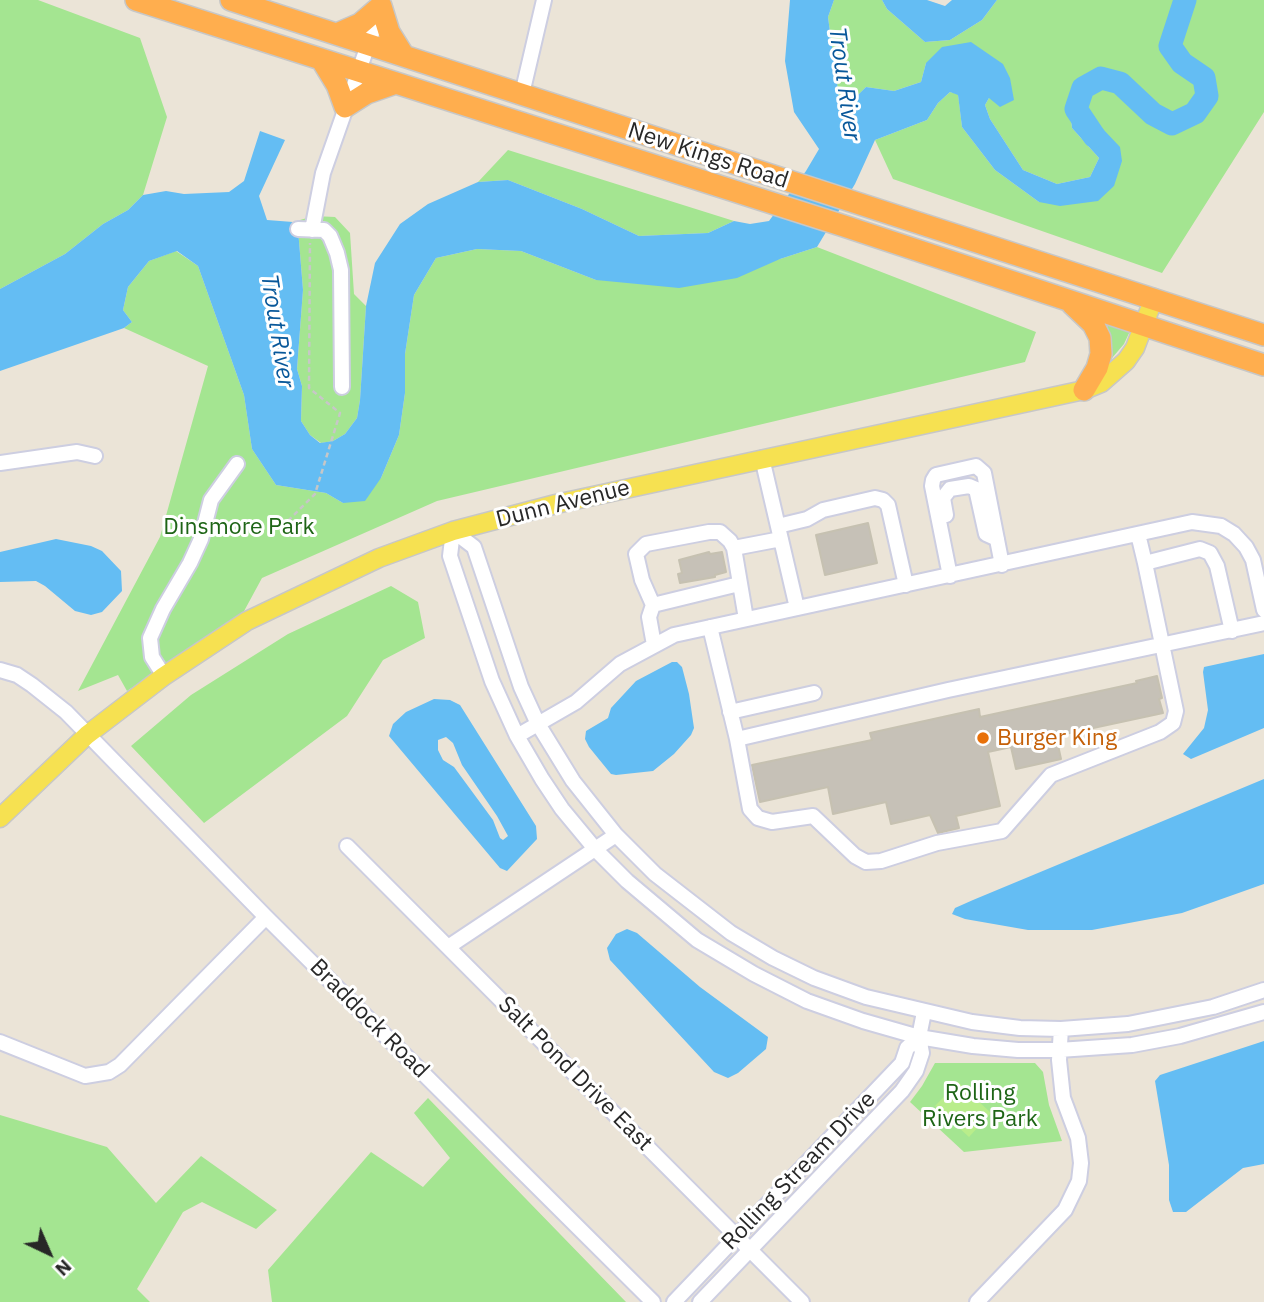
<!DOCTYPE html>
<html>
<head>
<meta charset="utf-8">
<style>
  body { margin:0 }
  #map { position:relative; width:1264px; height:1302px; overflow:hidden; background:#ebe4d7; font-family:"IBM Plex Sans",sans-serif }
  canvas { display:block }
  .north { position:absolute; left:14px; top:1218px; width:70px; height:70px; -webkit-text-stroke:5px #fff; paint-order:stroke; rotate:136deg; font-size:19px; font-weight:700; line-height:28px; text-align:center; color:#272727 }
  .north::after { content:''; display:block; margin:auto; width:24px; height:32px; background:#272727; clip-path:polygon(50% 0,100% 100%,50% 72%,0 100%) }
</style>
</head>
<body>
<div id="map">
<canvas width="1264" height="1302"></canvas>
<div class="north">N</div>
</div>
<script>
const context = document.querySelector('canvas').getContext('2d');
context.lineJoin = 'round';
function paint(path, color) {
  context.fillStyle = color;
  context.fill(path, 'evenodd');
}
function poly(rows) {
  const path = new Path2D();
  for (const r of rows) {
    path.moveTo(r[0], r[1]);
    for (let i = 2; i < r.length; i += 2) path.lineTo(r[i], r[i + 1]);
  }
  return path;
}
function stroke(path, color, width, dash) {
  context.strokeStyle = color;
  context.lineWidth = width;
  context.lineCap = dash ? 'butt' : 'round';
  context.setLineDash(dash || []);
  context.stroke(path);
}
function write(font, color, halo, rows, align = 'center') {
  context.font = font + ' "IBM Plex Sans",sans-serif';
  context.lineWidth = 6;
  context.setLineDash([]);
  context.textBaseline = 'middle';
  context.strokeStyle = halo;
  context.fillStyle = color;
  for (const [text, x, y, turn = 0] of rows) {
    context.save();
    context.translate(x, y);
    context.rotate((+turn || 0) * Math.PI / 180);
    context.textAlign = isNaN(turn) ? turn : align;
    if (halo) context.strokeText(text, 0, 0);
    context.fillText(text, 0, 0);
    context.restore();
  }
}
paint(poly([
  [0,0,38,0,140,38,167,117,143,195,128,210,103,224,65,254,0,289],
  [834,0,882,0,887,9,925,42,950,40,982,20,997,0,1264,0,1264,112,1162,273,893,179,875,140,927,120,938,103,950,92,958,94,962,127,995,170,1039,202,1114,186,1096,123,1086,110,1070,110,1072,128,1099,158,1090,177,1057,184,1023,170,990,119,985,105,989,98,1014,100,926,63,921,82,894,91,866,87,841,113,828,17],
  [508,150,734,221,708,233,639,236,582,209,508,180,478,182],
  [314,216,335,217,350,233,354,294,366,306,360,400,357,418,345,434,333,441,321,443,310,435,301,421,302,386,297,369,303,290,298,229,293,222],
  [817,247,1036,332,1025,362,437,501,262,578,243,613,127,691,118,675,78,691,160,537,208,366,124,328,132,322,123,310,128,287,149,261,176,251,198,266,244,395,252,449,276,485,326,493,343,503,381,478,399,435,405,393,405,354,414,295,436,258,477,249,521,251,596,280,780,259],
  [1107,324,1130,331,1124,344,1112,358],
  [391,586,418,602,425,638,383,660,347,716,204,823,131,746,191,695,288,634],
  [935,1063,1035,1063,1043,1072,1049,1105,1062,1141,964,1152,910,1102,922,1086],
  [428,1098,626,1302,272,1302,268,1270,371,1152,423,1187,450,1158,414,1113],
  [0,1115,107,1147,156,1203,201,1156,277,1210,256,1229,202,1202,183,1212,137,1289,150,1302,0,1302]
]), '#a4e591');
paint(poly([
  [958,1082,991,1113,969,1137,935,1106]
]), '#b9ed8b');
paint(poly([
  [790,0,834,0,828,17,841,112,866,87,894,91,921,82,926,63,942,47,971,42,1003,64,1010,78,1014,100,1000,107,989,98,985,105,990,119,1023,170,1057,184,1090,177,1099,158,1072,128,1070,110,1085,110,1120,147,1122,161,1114,186,1098,201,1060,206,1039,202,995,170,962,127,958,95,950,92,938,103,927,120,875,140,855,184,817,247,780,259,737,278,679,288,596,280,521,251,477,249,436,258,414,295,405,354,405,393,399,435,381,478,365,501,343,503,326,493,276,485,252,449,244,395,198,266,177,251,149,261,128,287,123,310,132,322,124,328,0,371,0,289,65,254,103,224,128,210,143,195,166,191,184,194,229,192,244,181,260,131,285,140,259,196,267,220,293,222,298,229,303,290,297,369,302,386,301,421,310,435,320,443,333,441,345,434,357,418,360,400,366,306,375,263,400,224,428,204,478,182,508,180,582,209,639,236,708,233,734,221,750,224,769,221,806,171,819,149,794,112,785,61],
  [882,0,927,0,945,6,952,0,997,0,982,20,950,40,925,42,887,9],
  [56,539,91,546,102,551,121,571,122,591,102,612,91,615,75,611,45,586,36,581,0,582,0,552],
  [1264,654,1264,728,1191,759,1183,754,1204,728,1208,710,1203,672,1204,667],
  [672,662,677,662,682,667,689,694,694,728,691,735,674,754,653,771,616,775,611,774,589,747,585,739,586,731,608,718,611,708,636,681],
  [434,699,450,700,460,705,536,826,537,839,507,871,500,868,389,736,393,724,406,712],
  [446,737,453,743,462,765,497,816,508,836,503,840,500,838,493,820,454,767,443,760,438,750,438,740],
  [1264,779,1264,884,1182,913,1092,930,1028,930,965,919,952,914,955,908,973,900],
  [627,929,637,933,700,987,768,1037,766,1049,738,1073,728,1078,714,1072,610,960,607,948,616,934],
  [1264,1041,1264,1164,1243,1168,1186,1212,1173,1212,1169,1200,1169,1165,1155,1081,1160,1075]
]), '#64bdf3');
stroke(poly([
  [1094,136,1076,109,1083,88,1101,78,1120,83,1153,114,1172,124,1195,113,1207,96,1204,78,1182,63,1170,46,1185,0]
]), '#64bdf3', 23);
const building = poly([
  [868,523,877,563,825,575,816,535,868,523],
  [709,552,710,554,722,552,726,572,715,575,715,577,680,583,678,574,682,573,679,560,709,552],
  [1157,676,1162,698,1159,699,1163,713,1056,736,1061,759,1016,769,1011,747,988,752,1000,806,956,816,959,828,938,833,930,815,891,824,886,802,833,814,828,787,760,802,752,765,872,740,870,733,979,709,980,717,1137,683,1136,681,1157,676]
]);
paint(building, '#c6c1b7');
stroke(building, '#c6c1b1', 2);
const minor = poly([
  [522,94,544,0],
  [298,229,324,230,330,236,337,253,341,270,342,387],
  [312,230,323,173,381,8],
  [762,458,797,608],
  [0,463,77,452,95,456],
  [946,515,943,498,950,489,969,486,976,489,986,534,997,539],
  [778,526,807,519,823,510,875,498,883,500,888,505,906,585],
  [453,531,450,556,492,681,517,736,542,779,562,809,596,850,627,881,697,940,754,974,807,1001,863,1021,919,1037,973,1046,1018,1050,1059,1050,1132,1045,1180,1036,1264,1012],
  [453,531,474,547,521,687,538,724,573,781,616,835,655,874,731,933,773,958,814,978,866,997,972,1022,1020,1028,1061,1029,1128,1024,1213,1007,1264,990],
  [1138,534,1145,563,1200,549,1210,553,1217,566,1232,631],
  [950,576,932,486,933,480,936,475,976,466,984,473,1002,565],
  [653,605,739,584],
  [746,619,734,548,781,539],
  [710,627,737,739,750,809,758,818,772,822,813,816,855,856,866,862,881,861,937,843,1002,831,1051,775,1160,732,1173,723,1176,711,1145,563],
  [654,645,649,617,653,605,642,580,636,554,646,544,709,532,720,532,730,541,734,548],
  [0,670,17,675,32,685,66,712,266,917,653,1302],
  [164,676,152,657,150,638,163,609,190,563,201,539,211,500,237,464],
  [730,712,814,693],
  [517,736,576,702,620,664,674,635,1192,522,1221,526,1234,534,1246,547,1253,560,1264,610],
  [737,739,948,690,1264,623],
  [347,846,802,1302],
  [448,947,616,835],
  [0,1042,85,1076,109,1072,120,1065,266,917],
  [674,1302,902,1063,907,1048,919,1037],
  [700,1302,902,1091,916,1071,922,1053,919,1037,924,1012],
  [977,1302,1065,1210,1079,1181,1081,1163,1078,1138,1063,1098,1059,1060,1061,1029]
]);
const major = poly([
  [0,818,87,735,164,676,247,621,379,558,453,531,556,504,1084,390,1101,383,1126,361,1135,348,1154,298]
]);
const highway = poly([
  [136,0,844,226,1264,365],
  [231,0,1264,335],
  [337,34,360,24,381,6,389,32,404,56],
  [323,62,337,85,345,107,367,93,393,84],
  [1072,304,1093,324,1100,338,1101,354,1097,368,1084,390]
]);
stroke(minor, '#cdcee1', 18);
stroke(major, '#c7c7c7', 21);
stroke(highway, '#c7c7c7', 24);
stroke(poly([
  [282,527,315,494,340,413,309,388,310,243]
]), '#c7c7c7', 2.5, [5, 3.5]);
stroke(minor, '#fff', 14);
stroke(major, '#f6e151', 18);
stroke(highway, '#ffae4e', 21);
for (const [x, y, r, color] of [
  [983,738,7,"#e8710a"]
]) {
  const dot = new Path2D();
  dot.arc(x, y, r, 0, 2 * Math.PI);
  context.fillStyle = color;
  context.fill(dot);
  stroke(dot, '#fff', 2.5);
}
write('23px', '#272727', '#fff', [
  ["New Kings Road",708,156,18],
  ["Dunn Avenue",563,504,-14],
  ["Braddock Road",369,1019,45],
  ["Salt Pond Drive East",575,1074,45],
  ["Rolling Stream Drive",799,1171,-46]
]);
write('23px', '#1e6516', '#fff', [
  ["Dinsmore Park",239,527],
  ["Rolling",980,1093],
  ["Rivers Park",980,1119]
]);
write('23px', '#c56008', '#fff', [
  ["Burger King",997,738]
], 'left');
write('italic 24px', '#08589a', '#fff', [
  ["Trout River",844,84,82],
  ["Trout River",277,331,81]
]);
</script>
</body>
</html>
